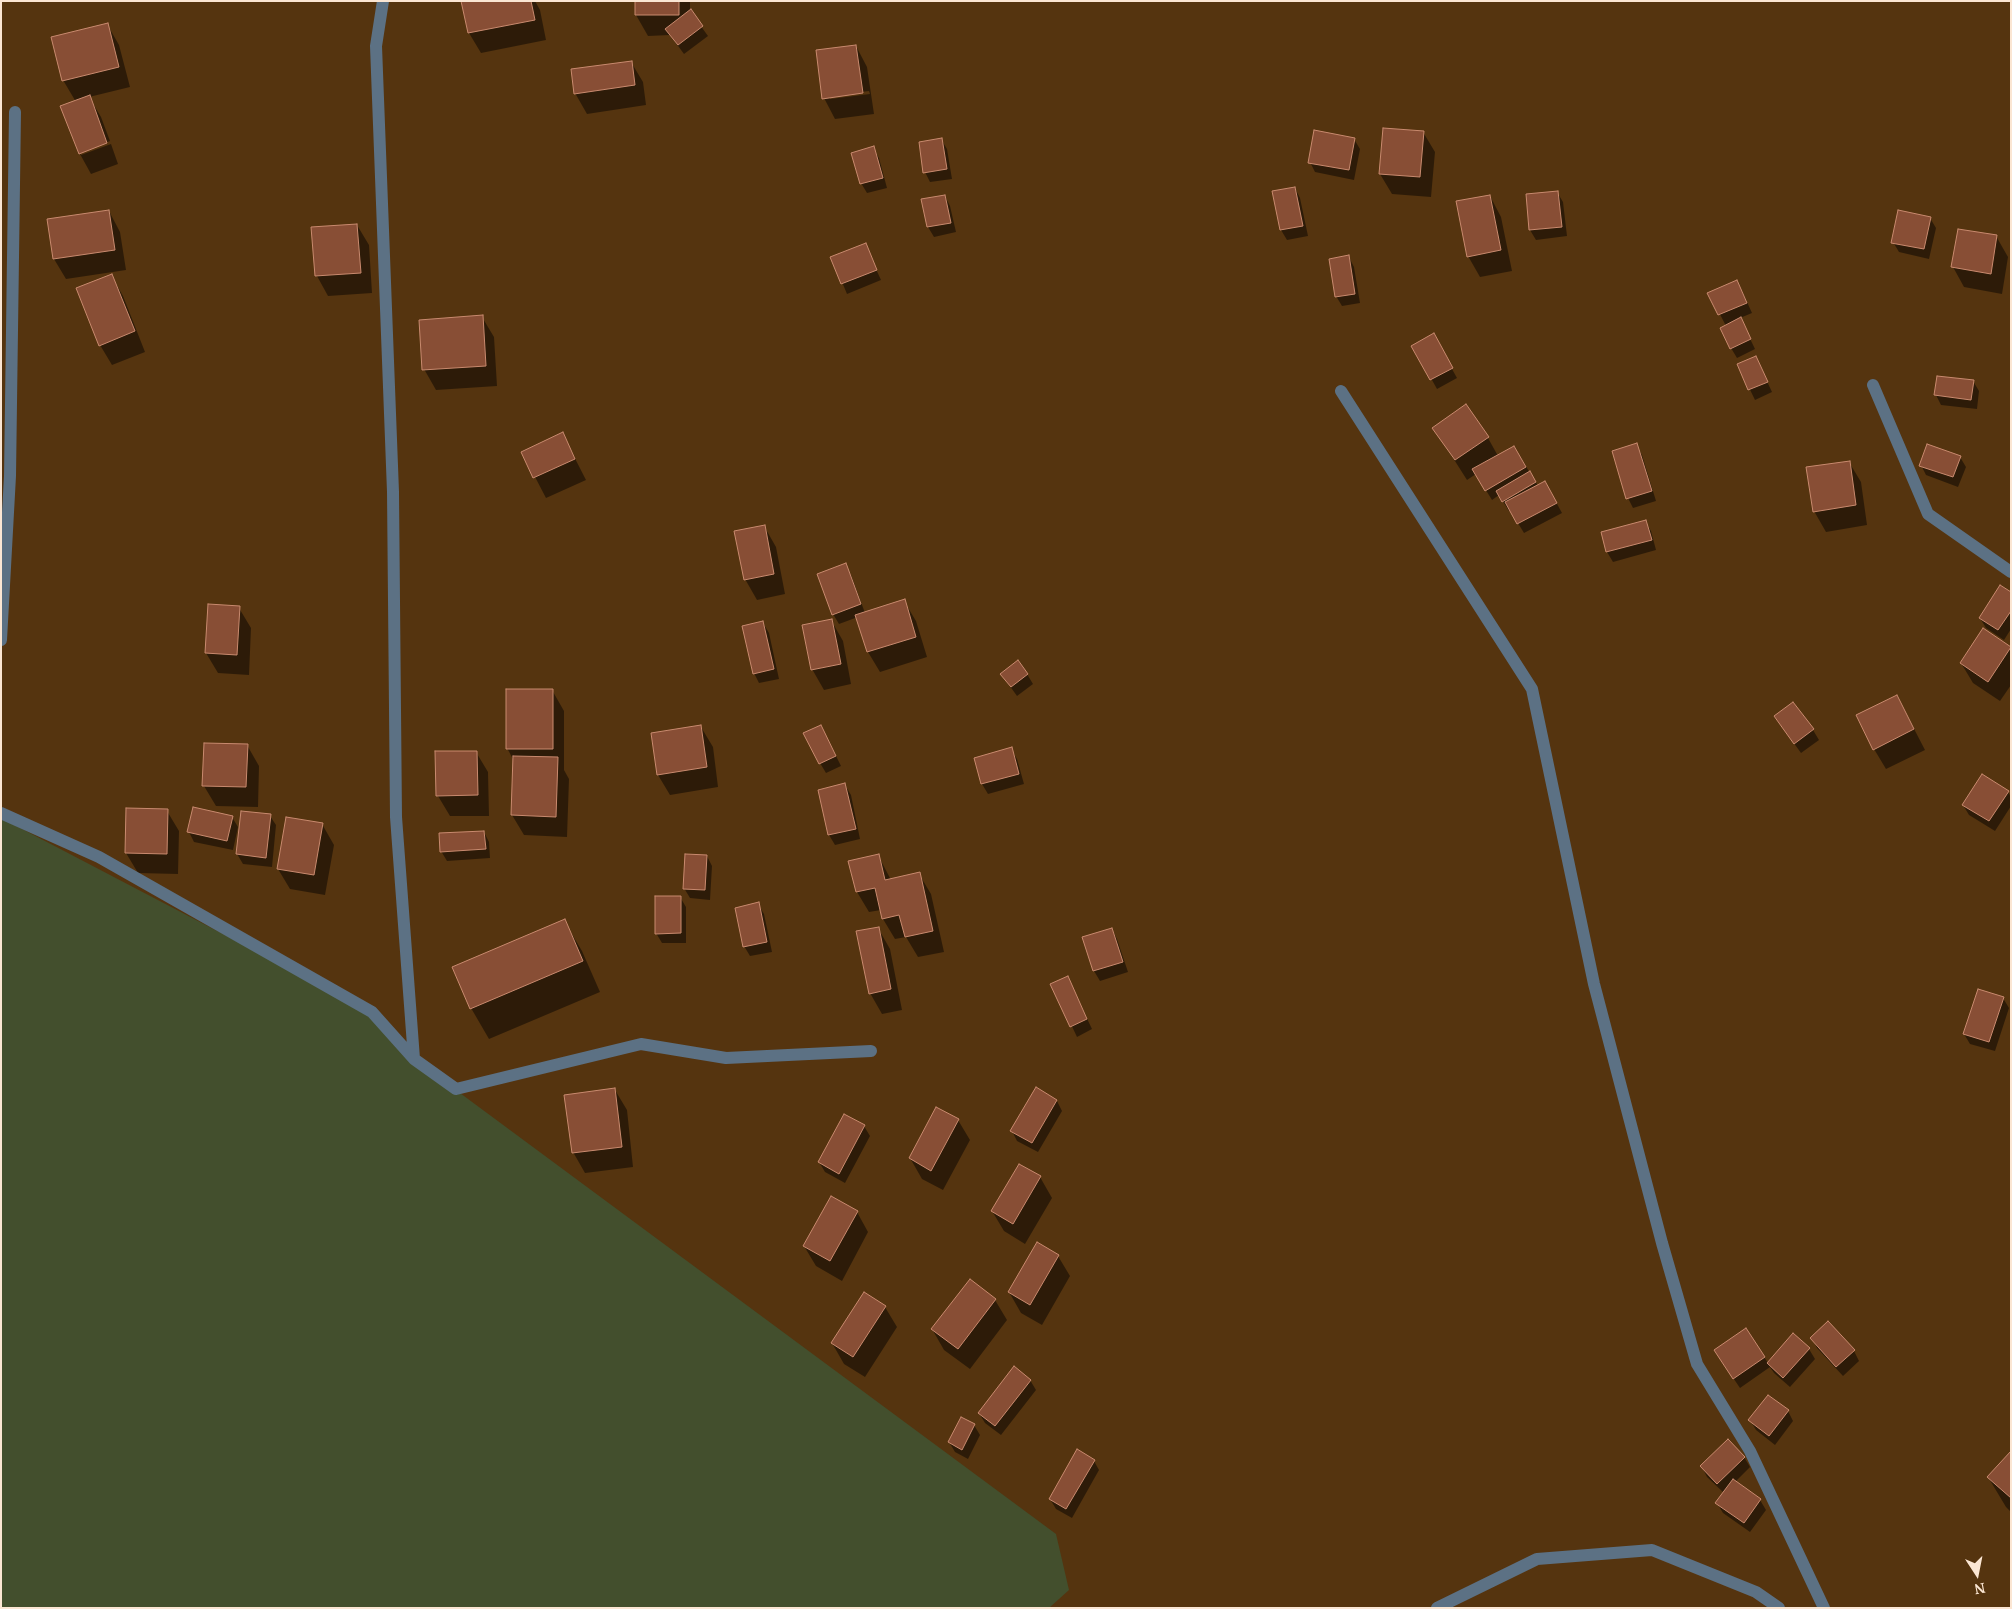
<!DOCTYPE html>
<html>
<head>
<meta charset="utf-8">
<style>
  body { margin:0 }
  #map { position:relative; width:2012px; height:1609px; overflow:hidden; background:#55340f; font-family:"PT Serif",serif }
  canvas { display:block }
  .frame { position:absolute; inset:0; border:2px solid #fbe6d3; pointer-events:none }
  .north { position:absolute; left:1952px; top:1549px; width:50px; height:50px; -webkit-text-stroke:4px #55340f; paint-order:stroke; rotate:169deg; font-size:14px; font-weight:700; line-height:20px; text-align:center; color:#fbe6d3 }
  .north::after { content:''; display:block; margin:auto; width:18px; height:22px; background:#fbe6d3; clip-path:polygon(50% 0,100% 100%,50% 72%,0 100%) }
</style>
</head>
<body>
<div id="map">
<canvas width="2012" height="1609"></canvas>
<div class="frame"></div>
<div class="north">N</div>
</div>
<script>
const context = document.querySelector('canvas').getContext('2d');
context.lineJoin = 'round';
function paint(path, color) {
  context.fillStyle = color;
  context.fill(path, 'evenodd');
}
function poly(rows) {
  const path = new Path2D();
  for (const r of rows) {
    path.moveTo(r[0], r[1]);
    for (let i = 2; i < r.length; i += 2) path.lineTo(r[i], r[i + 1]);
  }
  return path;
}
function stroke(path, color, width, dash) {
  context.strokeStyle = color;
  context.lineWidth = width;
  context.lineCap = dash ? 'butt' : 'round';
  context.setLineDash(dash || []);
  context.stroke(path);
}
paint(poly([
  [1,818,372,1012,414,1059,1056,1534,1069,1590,1049,1608,1,1608]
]), '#434f2d');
paint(poly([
  [467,1,535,1,540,10,546,40,481,53,469,33],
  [636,1,690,1,690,11,708,36,684,54,670,35,648,36,636,15],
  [107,24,119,45,130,87,89,97,101,117,110,141,81,152,81,155,111,144,118,164,91,174,80,154,62,107,76,102,63,80],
  [856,46,867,67,874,114,835,119,824,98],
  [869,91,870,94,830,99,830,96],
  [631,62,643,82,646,105,587,114,575,93],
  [1423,132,1435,152,1431,197,1392,194,1380,174],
  [941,139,947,149,952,179,930,182,925,172],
  [1354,139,1360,149,1354,180,1315,172,1310,162],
  [873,148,879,158,887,188,867,193,861,183],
  [1295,188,1300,198,1308,236,1287,240,1281,230,1274,192],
  [1557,192,1563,202,1567,236,1536,240,1530,230],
  [945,196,950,206,956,232,934,237,928,227,923,200],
  [1490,196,1501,217,1512,271,1480,277,1468,256],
  [109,211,120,232,126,270,66,279,54,259],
  [1930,218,1936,228,1929,259,1899,252,1893,242],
  [357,225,369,245,372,293,328,296,317,276],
  [1996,236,2008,257,2002,294,1964,287,1953,267],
  [865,245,881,280,847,294,832,258],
  [1349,257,1354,267,1360,303,1342,306,1336,296],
  [111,275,123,296,145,352,112,365,100,345],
  [1742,291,1752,313,1740,318,1755,349,1737,358,1731,348,1726,326,1709,293],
  [482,317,494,337,497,386,436,390,424,369],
  [1433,335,1457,378,1437,389,1413,346],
  [1756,358,1772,392,1755,400,1738,365],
  [1973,381,1979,391,1977,409,1941,405,1936,395],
  [1434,428,1488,438,1498,456,1514,447,1538,486,1545,482,1562,513,1524,533,1510,510,1509,511,1499,495,1492,500,1476,474,1467,480],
  [562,433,586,480,546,498,522,452],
  [1636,445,1642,455,1656,501,1633,508,1628,498],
  [1960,457,1966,467,1958,487,1926,475,1921,465],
  [1849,462,1861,482,1867,525,1826,532,1814,511],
  [1645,521,1651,531,1656,550,1613,562,1607,552,1603,533],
  [764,526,776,547,785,594,757,600,745,579],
  [845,565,851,575,865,613,904,601,916,621,927,657,880,672,868,652,858,617,839,624,833,614],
  [2011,593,2011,629,2004,640,1986,628,1980,618],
  [239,608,251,628,249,675,218,673,206,653],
  [831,620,843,641,851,684,824,690,812,669],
  [763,623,769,633,779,679,759,683,754,673],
  [2010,648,2011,685,2000,701,1973,683,1961,663],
  [1027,674,1033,684,1017,696,1002,675],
  [552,690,564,711,564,770,569,779,567,837,524,835,512,815,514,761,507,748],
  [1897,696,1925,750,1886,769,1874,749],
  [1775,717,1813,730,1819,740,1801,753],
  [701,727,713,747,718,787,670,795,658,775],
  [826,736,841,766,826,773,820,763],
  [247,745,259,766,258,807,216,806,204,786],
  [1011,749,1017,759,1024,784,988,794,982,784,975,759],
  [476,752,488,772,489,816,450,816,438,796],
  [845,785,851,795,860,839,835,845,829,835,819,791],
  [2008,792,2011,797,2011,806,1995,831,1969,815,1963,805],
  [167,811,179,831,178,874,138,873,126,853],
  [242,812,270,816,276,825,272,867,243,864,237,854],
  [232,817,238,827,233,850,194,842,189,832],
  [322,824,334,845,325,895,290,889,278,869],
  [484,832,489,842,490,858,447,861,441,851],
  [878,855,891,880,919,874,931,894,944,952,918,957,906,937,895,939,883,919,881,910,869,912,857,892],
  [707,856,712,866,710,900,690,898,684,888],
  [680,897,686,907,686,943,662,943,656,933],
  [758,904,764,914,772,952,750,956,744,946],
  [564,921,582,951,600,992,489,1039,471,1008],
  [878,928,890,949,902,1010,882,1014,870,993],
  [1112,929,1117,939,1128,972,1100,981,1094,971,1084,938],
  [1067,977,1092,1029,1077,1037,1052,984],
  [2003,998,2009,1008,1995,1051,1970,1044,1964,1034],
  [615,1090,627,1110,633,1167,585,1173,573,1152],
  [1057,1101,1062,1111,1038,1152,1017,1141,1012,1131],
  [845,1116,864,1126,870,1136,845,1183,825,1172,819,1162],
  [958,1120,970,1140,943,1190,922,1179,910,1158],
  [1019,1165,1040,1177,1052,1198,1025,1244,1004,1231,992,1211],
  [857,1212,868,1232,842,1281,816,1266,804,1246],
  [1058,1256,1070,1276,1042,1325,1021,1313,1009,1292],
  [995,1300,1007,1320,970,1369,944,1350,932,1329],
  [885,1307,897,1327,865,1377,844,1364,832,1343],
  [1812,1338,1854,1351,1859,1361,1843,1376,1817,1348],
  [1809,1349,1815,1359,1790,1387,1774,1373,1770,1367,1740,1388,1721,1360,1764,1357,1768,1363],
  [1030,1380,1036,1390,1001,1435,985,1423,979,1413],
  [1788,1411,1793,1421,1775,1445,1756,1430,1750,1420],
  [974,1425,980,1435,968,1459,955,1452,949,1442],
  [2011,1453,2011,1512,2006,1507,1988,1477],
  [1744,1457,1750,1467,1735,1482,1760,1500,1766,1510,1750,1532,1723,1513,1717,1503,1724,1493,1707,1477,1702,1467],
  [1094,1461,1099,1470,1072,1518,1056,1509,1050,1499]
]), '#0007');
const building = poly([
  [461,1,531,1,535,20,468,33,461,1],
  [635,1,679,1,679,15,635,15,635,1],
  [691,9,703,26,678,45,665,29,691,9],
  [108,23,119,67,62,81,51,37,108,23],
  [856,45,863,93,822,99,816,50,856,45],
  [632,61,635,85,574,94,571,69,632,61],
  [90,95,107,143,79,154,60,106,90,95],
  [1383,128,1424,131,1420,177,1379,174,1383,128],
  [1314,130,1355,138,1349,170,1308,163,1314,130],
  [942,138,947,169,923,173,919,142,942,138],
  [874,146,883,178,860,184,851,153,874,146],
  [1295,187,1303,226,1280,230,1272,191,1295,187],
  [1558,191,1562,227,1529,230,1526,194,1558,191],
  [945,195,951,223,927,227,921,199,945,195],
  [1490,195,1501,250,1467,257,1456,201,1490,195],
  [109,210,115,250,53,259,47,219,109,210],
  [1898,210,1931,217,1924,249,1891,243,1898,210],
  [357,224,361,273,315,276,311,227,357,224],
  [1958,229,1997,235,1991,274,1951,267,1958,229],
  [866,243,877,270,841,284,830,257,866,243],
  [1349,255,1355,294,1335,297,1329,259,1349,255],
  [112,274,135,331,99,346,76,288,112,274],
  [1737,280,1747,303,1718,315,1707,293,1737,280],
  [483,315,486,366,422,370,419,320,483,315],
  [1741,317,1751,339,1730,349,1720,328,1741,317],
  [1434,333,1453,368,1430,380,1411,346,1434,333],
  [1756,356,1768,382,1748,390,1737,364,1756,356],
  [1937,376,1974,380,1971,400,1934,395,1937,376],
  [1466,404,1489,437,1455,460,1432,428,1466,404],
  [563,432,575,459,533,478,521,452,563,432],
  [1637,443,1652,491,1626,499,1612,451,1637,443],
  [1927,444,1961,456,1953,477,1919,466,1927,444],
  [1514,446,1526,467,1485,491,1472,469,1514,446],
  [1850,461,1856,505,1813,512,1806,467,1850,461],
  [1530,471,1536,482,1502,502,1496,491,1530,471],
  [1545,481,1557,503,1517,524,1505,502,1545,481],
  [1646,520,1652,540,1606,552,1601,532,1646,520],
  [765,525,774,574,744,580,734,531,765,525],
  [846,563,861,604,832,615,817,574,846,563],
  [2000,585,2011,592,2011,611,1998,630,1979,618,2000,585],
  [905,599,916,637,867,652,855,615,905,599],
  [208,604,240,606,237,655,205,653,208,604],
  [832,619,841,664,811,670,802,625,832,619],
  [763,621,774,669,753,674,742,626,763,621],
  [1983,628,2011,647,1988,682,1960,663,1983,628],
  [1018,660,1028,674,1011,687,1000,674,1018,660],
  [506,689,553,689,553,749,506,749,506,689],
  [1897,695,1914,729,1873,750,1856,715,1897,695],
  [1793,702,1814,729,1794,744,1774,716,1793,702],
  [701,725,707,767,657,775,651,733,701,725],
  [821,725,836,756,819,764,803,733,821,725],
  [204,743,248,744,246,787,202,786,204,743],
  [1012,747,1019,774,981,784,974,758,1012,747],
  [435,751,477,751,478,795,436,796,435,751],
  [513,756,558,757,556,817,511,815,513,756],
  [1982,774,2009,791,1989,821,1962,805,1982,774],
  [845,783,856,829,828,835,818,790,845,783],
  [193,807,233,816,227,841,187,832,193,807],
  [126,808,168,809,167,854,125,853,126,808],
  [241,811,271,814,266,858,236,854,241,811],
  [286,817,323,823,314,875,277,869,286,817],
  [484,831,486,849,440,852,439,833,484,831],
  [685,854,707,855,705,890,683,889,685,854],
  [879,854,885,880,920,872,933,931,905,937,899,915,882,919,875,888,856,892,848,861,879,854],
  [655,896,681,896,681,933,655,934,655,896],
  [759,902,767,942,743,947,735,908,759,902],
  [565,919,583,961,470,1009,452,967,565,919],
  [879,927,891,989,869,994,856,931,879,927],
  [1112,928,1123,962,1093,971,1082,937,1112,928],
  [1068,976,1087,1019,1070,1027,1050,984,1068,976],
  [1978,989,2004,997,1989,1042,1963,1034,1978,989],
  [1036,1087,1057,1100,1032,1143,1010,1131,1036,1087],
  [615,1088,622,1147,572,1153,564,1095,615,1088],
  [936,1107,959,1119,931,1171,909,1158,936,1107],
  [844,1114,865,1125,839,1174,818,1162,844,1114],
  [1019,1164,1041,1176,1013,1224,991,1211,1019,1164],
  [831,1196,858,1211,830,1261,803,1246,831,1196],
  [1037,1242,1059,1255,1030,1305,1008,1292,1037,1242],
  [970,1279,996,1299,958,1349,931,1329,970,1279],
  [864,1292,886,1306,853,1357,831,1343,864,1292],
  [1828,1321,1855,1350,1836,1367,1810,1338,1828,1321],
  [1746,1328,1765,1357,1733,1379,1714,1350,1746,1328],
  [1793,1333,1810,1348,1783,1378,1767,1363,1793,1333],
  [1014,1366,1031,1380,995,1426,978,1413,1014,1366],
  [1768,1395,1789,1410,1769,1436,1748,1420,1768,1395],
  [961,1417,975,1424,962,1450,948,1442,961,1417],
  [1728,1439,1745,1457,1717,1484,1700,1466,1728,1439],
  [1077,1449,1095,1460,1066,1509,1049,1499,1077,1449],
  [2011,1451,2011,1498,1987,1477,2011,1451],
  [1733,1479,1761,1499,1744,1523,1715,1503,1733,1479]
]);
paint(building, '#884e35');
stroke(building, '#c98a6f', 1);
stroke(poly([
  [383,1,376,46,393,492,396,817,414,1059],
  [1873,385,1928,514,2011,572],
  [1341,391,1532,689,1594,984,1662,1243,1697,1364,1750,1451,1824,1608],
  [1,640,10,476,15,112],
  [1,813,99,857,372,1012,414,1059,456,1089,641,1044,726,1058,871,1051],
  [1437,1608,1537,1559,1652,1550,1756,1592,1779,1608]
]), '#5c7184', 12);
</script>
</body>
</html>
